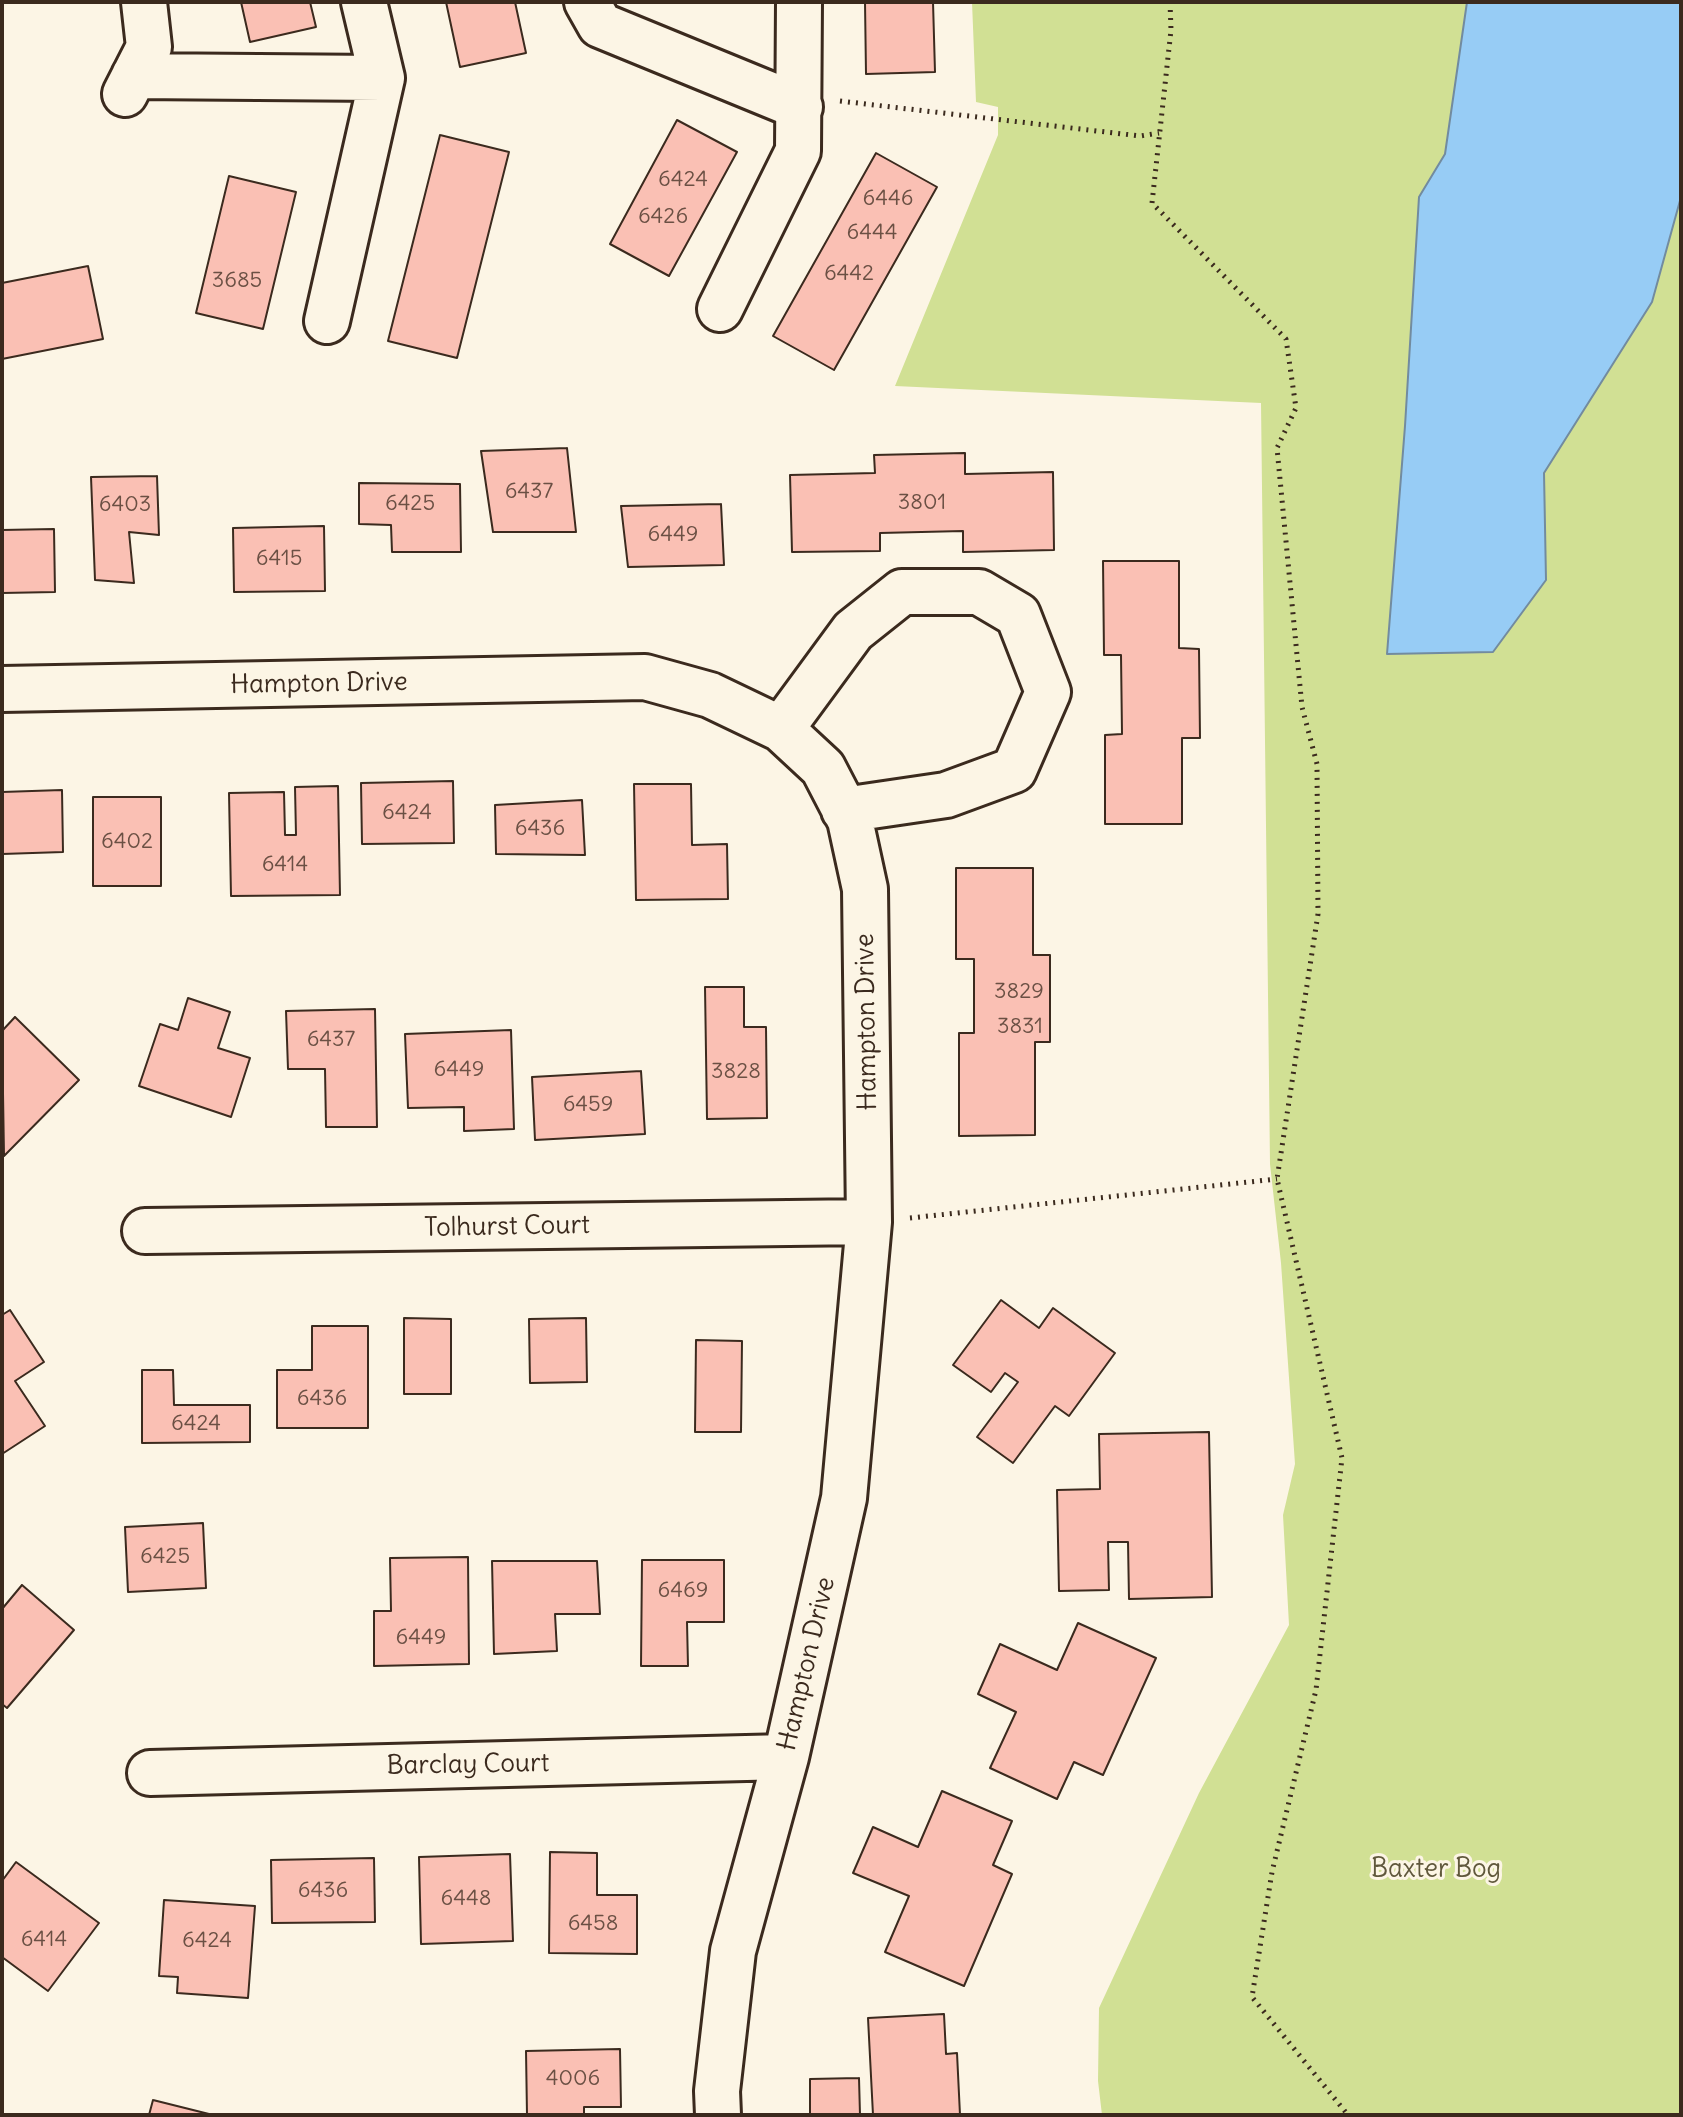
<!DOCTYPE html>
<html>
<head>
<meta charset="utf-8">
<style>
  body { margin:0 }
  #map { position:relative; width:1683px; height:2117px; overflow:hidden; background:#fcf5e5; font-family:Delius,sans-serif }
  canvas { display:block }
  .frame { position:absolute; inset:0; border:4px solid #3b2a1e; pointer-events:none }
</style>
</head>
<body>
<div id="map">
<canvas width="1683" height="2117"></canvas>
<div class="frame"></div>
</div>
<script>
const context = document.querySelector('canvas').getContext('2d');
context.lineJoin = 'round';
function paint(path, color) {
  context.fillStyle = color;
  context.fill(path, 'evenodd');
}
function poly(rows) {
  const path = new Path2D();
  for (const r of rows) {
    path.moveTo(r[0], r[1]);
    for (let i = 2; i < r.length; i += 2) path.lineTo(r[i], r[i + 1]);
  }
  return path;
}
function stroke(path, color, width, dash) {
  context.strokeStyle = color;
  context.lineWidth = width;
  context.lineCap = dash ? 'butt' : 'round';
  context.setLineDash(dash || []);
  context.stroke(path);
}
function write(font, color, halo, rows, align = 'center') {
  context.font = font + ' Delius,sans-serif';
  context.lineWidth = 6;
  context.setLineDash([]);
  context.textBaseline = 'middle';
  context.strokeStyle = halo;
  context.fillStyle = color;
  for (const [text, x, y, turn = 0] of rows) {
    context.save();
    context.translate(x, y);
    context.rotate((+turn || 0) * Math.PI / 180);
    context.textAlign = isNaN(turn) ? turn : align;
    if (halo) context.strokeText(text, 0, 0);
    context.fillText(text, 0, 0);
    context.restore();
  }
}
paint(poly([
  [972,2,1681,2,1681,2115,1102,2115,1098,2081,1099,2008,1199,1793,1289,1625,1283,1515,1295,1464,1281,1263,1270,1164,1261,403,895,386,998,135,998,107,976,102]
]), '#d1e094');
const water = poly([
  [1467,2,1681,2,1681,197,1652,302,1544,473,1546,580,1493,652,1387,654,1405,426,1419,197,1445,154,1467,2]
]);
paint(water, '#97ccf5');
stroke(water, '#728b9f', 2);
const building = poly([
  [241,2,310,2,316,27,250,42,241,2],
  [446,2,515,2,526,53,460,67,446,2],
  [865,2,933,2,935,72,866,74,865,2],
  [677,120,737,152,669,276,610,244,677,120],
  [440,135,509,152,457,358,388,341,440,135],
  [876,153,937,187,834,370,773,336,876,153],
  [229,176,296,192,263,329,196,313,229,176],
  [88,266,103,339,2,359,2,283,88,266],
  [567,448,576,532,493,532,481,451,567,448],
  [965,453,965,474,1053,472,1054,550,963,552,963,531,880,533,880,551,792,552,790,475,875,473,874,455,965,453],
  [157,476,159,535,129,532,134,583,95,580,91,477,157,476],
  [359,483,460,484,461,552,392,552,391,525,359,524,359,483],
  [721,504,724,565,628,567,621,506,721,504],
  [324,526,325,591,234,592,233,528,324,526],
  [54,529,55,592,2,593,2,530,54,529],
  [1103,561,1179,561,1179,648,1199,649,1200,738,1182,738,1182,824,1105,824,1105,735,1122,734,1121,655,1104,655,1103,561],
  [453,781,454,843,362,844,361,783,453,781],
  [634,784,691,784,692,845,727,844,728,899,636,900,634,784],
  [338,786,340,895,231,896,229,793,284,792,285,835,296,835,295,787,338,786],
  [62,790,63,852,2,854,2,792,62,790],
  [93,797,161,797,161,886,93,886,93,797],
  [582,800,585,855,496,854,495,805,582,800],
  [956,868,1033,868,1033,955,1050,955,1050,1042,1035,1042,1035,1135,959,1136,959,1033,974,1033,974,959,956,959,956,868],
  [705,987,744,987,744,1027,766,1027,767,1118,707,1119,705,987],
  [188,998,230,1012,218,1048,250,1058,231,1117,139,1086,160,1024,178,1030,188,998],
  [375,1009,377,1127,326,1127,325,1069,288,1069,286,1011,375,1009],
  [15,1017,79,1080,4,1156,2,1031,15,1017],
  [511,1030,514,1129,464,1131,464,1107,408,1108,405,1034,511,1030],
  [641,1071,645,1134,535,1140,532,1077,641,1071],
  [1001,1300,1039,1328,1053,1308,1115,1353,1069,1416,1055,1406,1013,1463,977,1437,1018,1382,1005,1373,991,1392,953,1365,1001,1300],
  [10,1310,44,1362,15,1381,45,1426,2,1454,2,1315,10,1310],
  [404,1318,451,1319,451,1394,404,1394,404,1318],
  [586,1318,587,1382,530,1383,529,1319,586,1318],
  [312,1326,368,1326,368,1428,277,1428,277,1370,312,1370,312,1326],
  [696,1340,742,1341,741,1432,695,1432,696,1340],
  [142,1370,173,1370,174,1405,250,1405,250,1442,142,1443,142,1370],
  [1209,1432,1212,1597,1129,1599,1128,1542,1108,1542,1109,1590,1059,1591,1057,1490,1100,1489,1099,1434,1209,1432],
  [203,1523,206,1588,128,1592,125,1527,203,1523],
  [468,1557,469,1664,374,1666,374,1611,391,1611,390,1558,468,1557],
  [642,1560,724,1560,724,1622,687,1622,688,1666,641,1666,642,1560],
  [492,1561,597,1561,600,1614,555,1614,557,1651,494,1654,492,1561],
  [22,1585,74,1630,7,1708,2,1704,2,1609,22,1585],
  [1078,1623,1156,1658,1103,1775,1074,1762,1057,1799,990,1768,1016,1712,978,1694,1000,1644,1057,1670,1078,1623],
  [942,1791,1012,1821,993,1865,1012,1874,964,1986,885,1952,909,1896,853,1873,873,1827,918,1847,942,1791],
  [550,1852,597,1853,597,1895,637,1895,637,1954,549,1953,550,1852],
  [510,1854,513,1941,421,1944,419,1857,510,1854],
  [374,1858,375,1922,272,1923,271,1860,374,1858],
  [16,1862,99,1923,48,1991,2,1957,2,1881,16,1862],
  [164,1900,255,1906,248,1998,177,1993,178,1977,159,1976,164,1900],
  [944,2014,946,2054,957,2053,960,2115,873,2115,868,2018,944,2014],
  [620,2049,621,2107,584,2107,584,2115,527,2115,526,2051,620,2049],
  [859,2078,860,2115,810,2115,810,2079,859,2078],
  [153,2100,213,2115,149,2115,153,2100]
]);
paint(building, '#fac0b4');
stroke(building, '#3b2a1e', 2);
const minor = poly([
  [587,2,600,25,800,107],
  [134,76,382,78],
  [125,94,149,47,144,2],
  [720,309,798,151,799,2],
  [327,321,382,78,364,2],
  [2,689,645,677,710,695,781,729,823,768,850,820,865,889,869,1222,844,1498,786,1757,733,1951,717,2091,718,2115],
  [781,729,853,631,902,592,979,592,1018,615,1048,692,1014,770,946,795,844,810],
  [145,1231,869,1222],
  [150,1773,786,1757]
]);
stroke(minor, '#3b2a1e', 50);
stroke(poly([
  [1170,2,1171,30,1152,203,1286,339,1296,408,1277,448,1302,707,1317,764,1318,914,1277,1179,1342,1458,1316,1690,1272,1872,1252,1997,1348,2115],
  [840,101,1140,136,1159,133],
  [910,1218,1277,1179]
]), '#3b2a1e', 5, [2, 6]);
stroke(minor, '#fcf5e5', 44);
write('22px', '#6b5044', null, [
  ["6424",683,180],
  ["6446",888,199],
  ["6426",663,217],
  ["6444",872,233],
  ["6442",849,274],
  ["3685",237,281],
  ["6437",529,492],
  ["3801",922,503],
  ["6425",410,504],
  ["6403",125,505],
  ["6449",673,535],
  ["6415",279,559],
  ["6424",407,813],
  ["6436",540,829],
  ["6402",127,842],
  ["6414",285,865],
  ["3829",1019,992],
  ["3831",1020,1027],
  ["6437",331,1040],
  ["6449",459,1070],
  ["3828",736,1072],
  ["6459",588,1105],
  ["6436",322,1399],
  ["6424",196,1424],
  ["6425",165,1557],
  ["6469",683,1591],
  ["6449",421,1638],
  ["6436",323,1891],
  ["6448",466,1899],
  ["6458",593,1924],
  ["6414",44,1940],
  ["6424",207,1941],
  ["4006",573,2079]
]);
write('26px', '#3b2a1e', '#fcf5e5', [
  ["Hampton Drive",319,684,-1],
  ["Hampton Drive",867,1022,-91],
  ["Tolhurst Court",507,1227,-1],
  ["Hampton Drive",807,1664,-77],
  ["Barclay Court",468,1765,-1]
]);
write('26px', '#60583c', '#fcf5e5', [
  ["Baxter Bog",1436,1870]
]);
</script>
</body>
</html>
